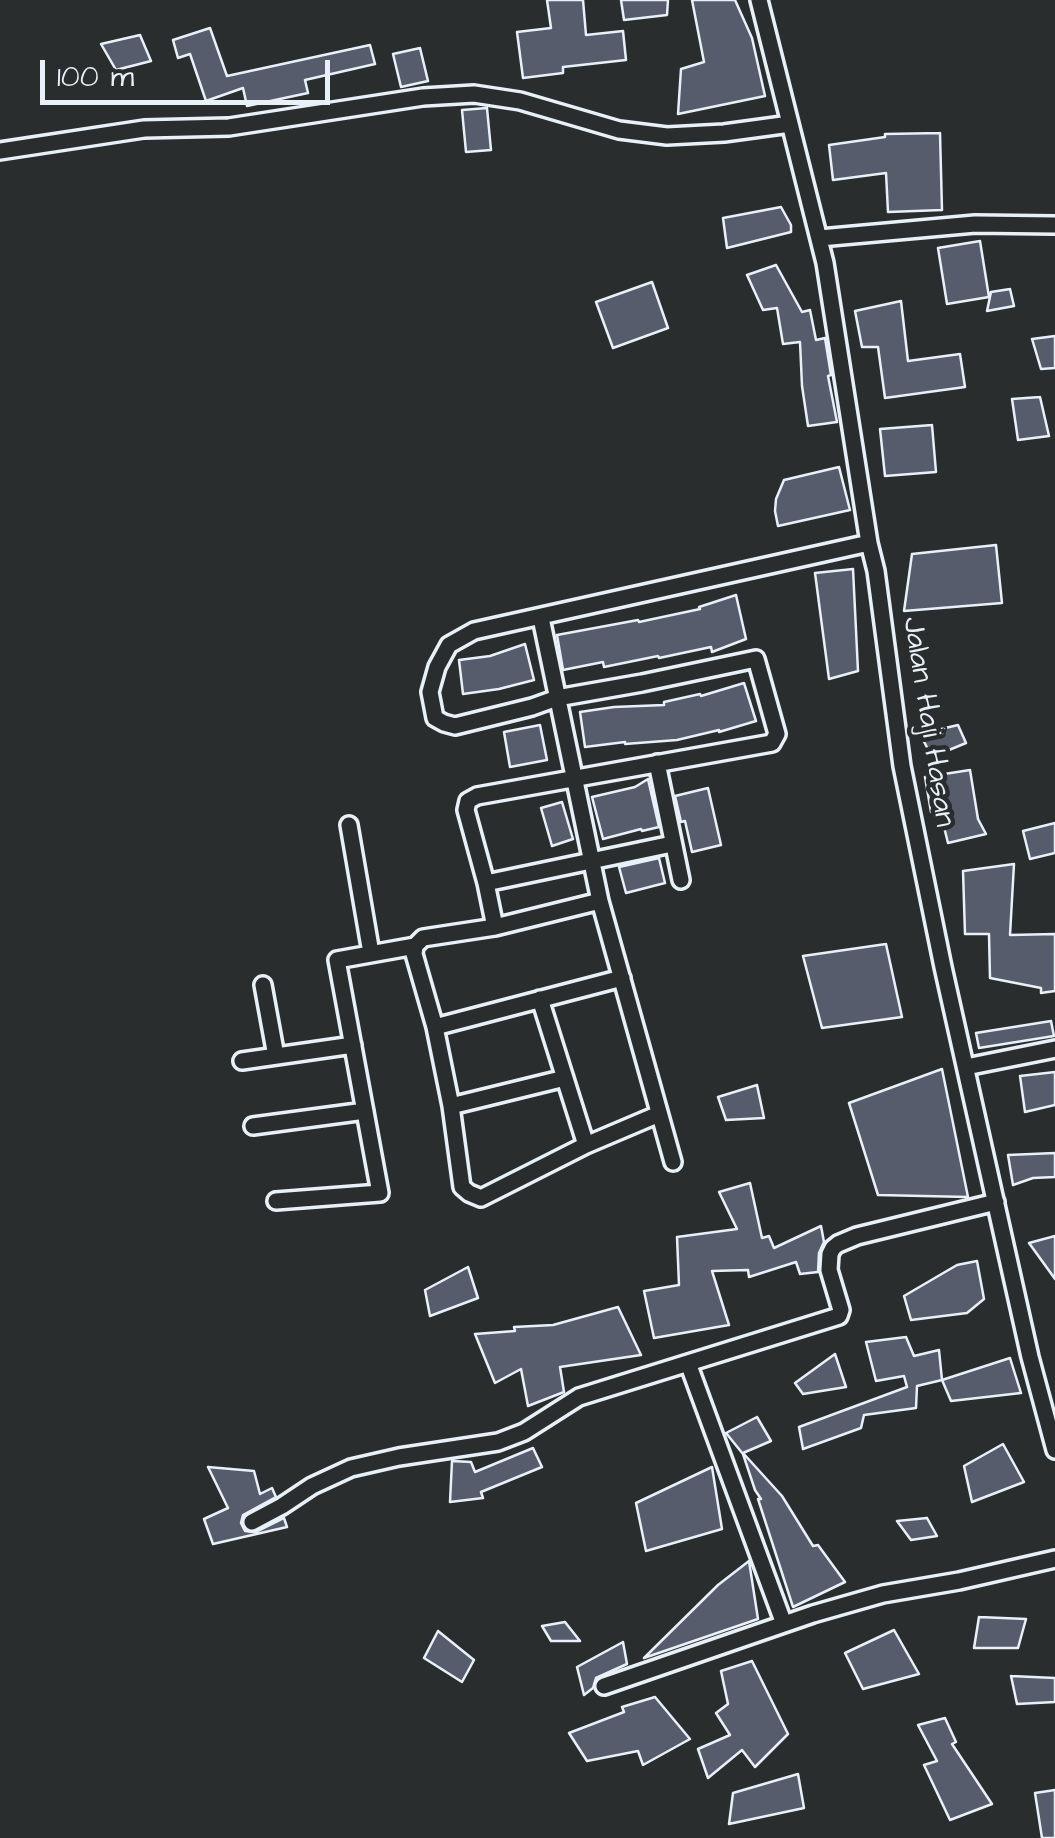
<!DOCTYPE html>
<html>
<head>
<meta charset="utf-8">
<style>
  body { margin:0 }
  #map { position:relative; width:1055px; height:1838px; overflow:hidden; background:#2a2d2e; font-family:"Architects Daughter",sans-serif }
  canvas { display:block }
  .scale { position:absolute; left:40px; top:60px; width:290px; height:45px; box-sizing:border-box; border:5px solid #e8f1f8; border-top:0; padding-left:12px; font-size:30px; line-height:35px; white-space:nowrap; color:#e8f1f8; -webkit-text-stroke:8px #2a2d2e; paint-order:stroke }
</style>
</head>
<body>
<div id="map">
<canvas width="1055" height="1838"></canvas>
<div class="scale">100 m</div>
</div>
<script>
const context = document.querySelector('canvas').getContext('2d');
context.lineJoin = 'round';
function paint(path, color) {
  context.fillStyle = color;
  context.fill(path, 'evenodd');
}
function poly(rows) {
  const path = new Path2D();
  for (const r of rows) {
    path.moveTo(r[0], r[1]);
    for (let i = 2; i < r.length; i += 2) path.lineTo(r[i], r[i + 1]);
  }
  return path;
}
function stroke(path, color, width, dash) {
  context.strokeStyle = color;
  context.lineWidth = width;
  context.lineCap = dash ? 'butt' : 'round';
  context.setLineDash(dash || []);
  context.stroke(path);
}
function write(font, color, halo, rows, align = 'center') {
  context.font = font + ' "Architects Daughter",sans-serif';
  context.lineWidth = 9;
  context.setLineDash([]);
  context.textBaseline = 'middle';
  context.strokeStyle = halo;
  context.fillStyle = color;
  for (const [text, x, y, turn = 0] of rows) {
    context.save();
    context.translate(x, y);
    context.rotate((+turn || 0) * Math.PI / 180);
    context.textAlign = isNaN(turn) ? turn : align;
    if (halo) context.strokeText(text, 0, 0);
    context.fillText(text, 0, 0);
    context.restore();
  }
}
const building = poly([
  [547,0,583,0,586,35,623,31,626,60,563,67,563,73,523,78,517,32,551,28,547,0],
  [621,0,668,0,667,15,624,20,621,0],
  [692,0,735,0,752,38,765,96,678,114,681,69,704,62,692,0],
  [210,28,227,76,370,45,375,64,305,80,308,93,247,106,243,88,206,101,190,54,178,58,173,40,210,28],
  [140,35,151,61,116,70,101,44,140,35],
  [420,48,428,81,401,87,393,54,420,48],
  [487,108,491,150,466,152,462,110,487,108],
  [940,133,942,210,888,212,886,173,833,180,829,145,885,137,885,134,940,133],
  [781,207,791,225,791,232,727,248,723,218,781,207],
  [980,241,989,297,947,304,938,248,980,241],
  [776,265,802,312,810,310,816,340,825,338,831,375,828,376,837,422,808,426,802,386,800,342,783,344,777,308,763,310,747,275,776,265],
  [652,282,668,328,613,348,596,302,652,282],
  [1010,289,1014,306,987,311,991,292,1010,289],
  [901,301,908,361,960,354,965,387,885,398,878,347,862,347,855,311,901,301],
  [1055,336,1055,368,1041,369,1032,339,1055,336],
  [1040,397,1049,436,1018,440,1012,399,1040,397],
  [932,425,936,472,885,476,880,429,932,425],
  [839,467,850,510,778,526,775,511,776,499,784,480,839,467],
  [996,545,1002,603,904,611,912,554,996,545],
  [853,569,858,671,829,679,815,573,853,569],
  [736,595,746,639,712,652,711,647,659,658,658,656,604,667,603,662,563,670,557,635,638,620,639,622,700,609,699,607,736,595],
  [525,644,534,680,499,689,463,694,459,660,490,656,525,644],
  [744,683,756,721,719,732,719,730,677,740,625,744,625,742,585,747,580,712,614,707,664,705,664,702,700,694,701,696,744,683],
  [540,725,547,760,510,767,504,732,540,725],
  [958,725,966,743,932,757,920,734,958,725],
  [970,770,978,819,986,834,948,843,940,811,931,812,925,777,970,770],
  [648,779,659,827,642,831,641,829,603,839,592,797,635,787,648,779],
  [708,788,721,845,692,852,685,821,681,822,675,796,708,788],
  [562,802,573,839,552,846,541,808,562,802],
  [1055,823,1055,853,1030,859,1023,831,1055,823],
  [659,858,665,883,626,893,619,867,659,858],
  [1014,864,1010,935,1055,934,1055,991,1041,993,1041,988,990,978,989,934,965,934,963,871,1014,864],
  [886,944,902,1017,822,1028,803,956,886,944],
  [1051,1021,1054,1036,979,1048,976,1033,1051,1021],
  [942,1069,968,1197,878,1195,849,1103,942,1069],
  [1055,1072,1055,1105,1025,1112,1020,1076,1055,1072],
  [757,1085,764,1118,726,1120,718,1097,757,1085],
  [1055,1153,1055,1177,1033,1178,1013,1185,1008,1155,1055,1153],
  [750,1183,762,1238,769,1236,774,1248,821,1226,824,1242,819,1253,818,1272,800,1274,796,1262,749,1277,748,1270,712,1271,729,1325,654,1338,644,1291,679,1285,677,1237,737,1229,719,1192,750,1183],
  [1055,1236,1055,1279,1029,1243,1055,1236],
  [977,1261,984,1299,967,1313,911,1320,904,1296,957,1265,977,1261],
  [468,1267,478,1298,430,1316,425,1290,468,1267],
  [618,1307,641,1355,560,1367,564,1392,528,1406,521,1369,495,1383,475,1334,515,1331,514,1327,553,1325,618,1307],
  [906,1337,914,1356,939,1350,942,1380,917,1386,916,1408,864,1415,861,1428,803,1449,799,1427,907,1387,904,1376,876,1381,866,1342,906,1337],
  [835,1354,846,1387,803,1394,795,1383,835,1354],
  [1010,1358,1021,1393,951,1401,942,1380,1010,1358],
  [757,1417,771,1441,743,1453,782,1496,813,1546,818,1545,845,1582,793,1607,758,1499,761,1499,755,1490,743,1454,726,1433,757,1417],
  [1003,1444,1024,1482,972,1502,964,1466,1003,1444],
  [533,1448,542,1467,481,1492,483,1498,450,1502,452,1461,471,1462,475,1472,533,1448],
  [208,1467,254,1471,260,1494,272,1488,276,1497,243,1515,241,1523,245,1531,256,1532,284,1518,287,1527,213,1544,204,1519,228,1508,208,1467],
  [712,1467,722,1529,646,1551,636,1503,712,1467],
  [927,1518,937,1536,911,1540,897,1521,927,1518],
  [749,1561,758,1619,644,1658,718,1585,749,1561],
  [979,1617,1026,1619,1018,1648,974,1648,979,1617],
  [565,1622,580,1641,551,1641,542,1626,565,1622],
  [894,1630,919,1674,863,1689,845,1653,894,1630],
  [438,1631,474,1660,462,1682,424,1658,438,1631],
  [623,1642,627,1664,596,1678,593,1688,584,1695,577,1667,623,1642],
  [752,1661,788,1734,755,1767,742,1750,708,1778,698,1749,730,1735,716,1713,728,1704,721,1671,752,1661],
  [1011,1676,1055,1678,1055,1702,1017,1704,1011,1676],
  [655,1697,690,1739,643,1765,638,1751,587,1761,569,1733,624,1712,622,1707,655,1697],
  [945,1718,956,1742,952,1744,992,1804,950,1820,924,1765,937,1761,918,1725,945,1718],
  [798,1774,804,1808,729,1824,733,1793,798,1774],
  [1055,1790,1055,1838,1042,1838,1035,1793,1055,1790]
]);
paint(building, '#575c6d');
stroke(building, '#e8f1f8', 2.5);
const street = poly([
  [759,0,825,263,869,543,876,571,902,766,943,967,1030,1357,1055,1450],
  [0,151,144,129,229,127,423,97,474,94,520,101,619,130,667,136,724,133,790,124],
  [820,238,975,224,1055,225],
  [541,618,600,901],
  [657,763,681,880],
  [349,825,371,953],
  [486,883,672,844],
  [495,927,486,883,466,810,468,801,477,796,772,743,777,734,756,659,642,683,557,698,532,707,455,726,444,723,435,718,430,692,437,667,449,645,474,631,869,543],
  [263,985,276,1056],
  [540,999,586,1145],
  [435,1027,622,978],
  [242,1061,353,1045],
  [966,1067,1055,1049],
  [451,1106,565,1078],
  [659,1114,586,1145,481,1198,469,1193,462,1187,451,1106,435,1027,414,954,415,946,423,938,495,927,600,901,673,1162],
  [253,1126,365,1111],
  [276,1201,380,1193,337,960,415,946],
  [688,1363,784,1624],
  [252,1522,282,1506,312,1486,351,1468,399,1457,498,1442,524,1432,579,1397,839,1316,841,1310,829,1270,830,1254,833,1248,838,1244,857,1236,996,1202],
  [604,1686,813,1614,883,1594,959,1581,1055,1559]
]);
stroke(street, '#e8f1f8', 22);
stroke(street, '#2a2d2e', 15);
write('30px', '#e8f1f8', '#2a2d2e', [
  ["Jalan Haji Hasan",927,722,81]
]);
</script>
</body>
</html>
